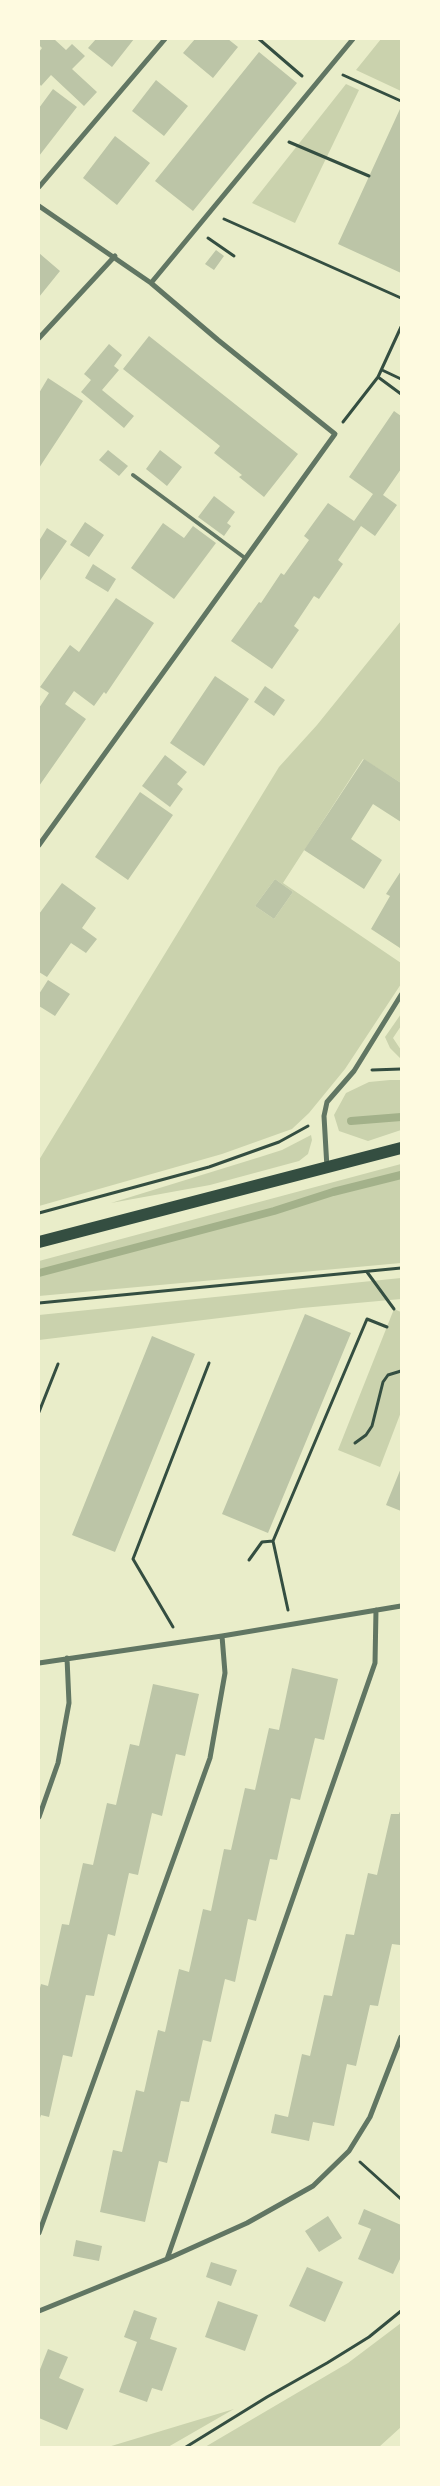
<!DOCTYPE html>
<html>
<head>
<meta charset="utf-8">
<style>
  body { margin:0 }
  #map { position:relative; width:440px; height:2486px; overflow:hidden; background:#e9edc9; font-family:"Varela Round",sans-serif }
  canvas { display:block }
  .frame { position:absolute; inset:0; border:40px solid #fefae0; pointer-events:none }
</style>
</head>
<body>
<div id="map">
<canvas width="440" height="2486"></canvas>
<div class="frame"></div>
</div>
<script>
const context = document.querySelector('canvas').getContext('2d');
context.lineJoin = 'round';
function paint(path, color) {
  context.fillStyle = color;
  context.fill(path, 'evenodd');
}
function poly(rows) {
  const path = new Path2D();
  for (const r of rows) {
    path.moveTo(r[0], r[1]);
    for (let i = 2; i < r.length; i += 2) path.lineTo(r[i], r[i + 1]);
  }
  return path;
}
function stroke(path, color, width, dash) {
  context.strokeStyle = color;
  context.lineWidth = width;
  context.lineCap = dash ? 'butt' : 'round';
  context.setLineDash(dash || []);
  context.stroke(path);
}
paint(poly([
  [381,39,401,39,401,91,356,70],
  [346,84,359,90,295,223,252,203],
  [401,621,401,783,363,759,283,883,401,963,401,984,345,1069,309,1113,292,1129,222,1154,39,1206,39,1160,279,767,317,725],
  [275,879,293,892,274,919,255,906],
  [401,1014,401,1026,393,1038,401,1050,401,1059,390,1048,385,1037],
  [390,1080,401,1080,401,1130,368,1141,339,1131,334,1115,346,1093,369,1082],
  [311,1135,312,1140,308,1154,299,1161,210,1185,111,1203,260,1157,282,1150],
  [401,1164,401,1263,39,1296,39,1261],
  [401,1278,401,1299,302,1308,39,1340,39,1315],
  [394,1309,401,1312,401,1412,380,1467,338,1450],
  [401,2323,401,2427,379,2447,205,2447,348,2363],
  [234,2409,168,2447,108,2447]
]), '#cad2ad');
stroke(poly([
  [351,1121,401,1117],
  [39,1273,274,1211,333,1192,401,1175]
]), '#a3b18a', 8);
paint(poly([
  [39,39,54,39,66,50,72,44,85,56,72,69,97,92,84,106,51,75,41,86,39,83,39,52,42,48,39,45],
  [96,39,134,39,112,67,88,48],
  [195,39,228,39,238,47,213,78,183,53],
  [259,52,297,83,193,211,155,181],
  [156,80,188,106,164,136,132,111],
  [53,89,77,107,39,156,39,108],
  [400,109,401,110,401,273,338,244],
  [115,136,150,163,117,205,83,178],
  [216,250,224,256,214,270,205,264],
  [39,253,60,271,39,297],
  [149,336,298,454,264,497,239,477,242,475,214,453,220,446,123,369],
  [109,344,122,355,114,366,119,370,102,390,134,416,124,428,81,392,91,380,84,374],
  [48,378,83,401,39,468,39,393],
  [394,411,401,416,401,469,383,495,397,505,375,536,361,526,338,560,343,564,319,599,314,596,294,626,299,630,272,669,231,641,259,602,261,603,281,573,284,575,309,540,304,536,328,503,354,521,373,494,349,477],
  [108,450,128,466,119,476,99,460],
  [160,450,182,467,167,486,146,469],
  [214,496,235,512,227,523,231,526,224,536,198,517],
  [85,522,104,535,89,557,70,545],
  [163,523,184,538,193,526,216,543,174,599,131,568],
  [47,528,67,541,39,582,39,541],
  [93,564,116,579,108,592,85,578],
  [116,598,154,623,106,694,104,692,94,706,74,691,65,704,86,719,39,786,39,708,49,693,40,687,70,645,79,652],
  [215,676,249,699,204,766,170,743],
  [265,686,285,700,274,716,254,702],
  [165,755,187,772,177,784,183,789,170,807,142,786],
  [364,759,401,783,401,822,373,804,351,839,382,860,364,889,304,850],
  [140,792,173,815,128,880,95,857],
  [401,871,401,946,400,948,371,929,390,896,386,894],
  [275,879,293,892,274,919,255,906],
  [62,883,96,908,82,928,97,939,86,953,71,943,47,977,39,972,39,914],
  [48,980,70,994,55,1016,39,1006,39,994],
  [305,1314,351,1333,268,1533,222,1514],
  [152,1336,195,1354,115,1552,72,1535],
  [401,1468,401,1511,386,1505],
  [292,1668,338,1679,324,1740,315,1738,300,1800,291,1798,277,1860,270,1859,256,1921,248,1919,235,1982,225,1979,211,2042,203,2040,189,2102,181,2101,167,2163,159,2161,145,2222,100,2212,113,2150,122,2152,136,2090,144,2092,158,2030,165,2032,179,1969,189,1972,203,1909,211,1911,224,1849,231,1850,245,1788,255,1790,269,1728,279,1730],
  [153,1684,199,1694,185,1756,176,1754,162,1816,152,1813,138,1875,129,1873,115,1936,108,1934,94,1996,86,1995,72,2057,63,2055,49,2117,41,2115,39,2121,39,1992,41,1984,48,1986,62,1924,69,1925,83,1863,93,1865,107,1803,116,1805,130,1744,139,1746],
  [401,1809,401,1940,400,1945,392,1944,378,2006,370,2005,356,2066,347,2064,334,2126,313,2122,309,2141,271,2133,275,2114,288,2117,302,2054,310,2056,324,1995,332,1996,346,1934,354,1935,368,1873,377,1875,391,1814,399,1814],
  [364,2209,401,2225,401,2257,393,2274,358,2259,371,2229,358,2224],
  [328,2216,342,2238,319,2252,305,2231],
  [76,2240,102,2246,99,2261,73,2256],
  [211,2262,237,2270,231,2286,206,2277],
  [307,2267,343,2282,325,2322,289,2306],
  [218,2301,258,2315,245,2351,205,2337],
  [134,2310,157,2318,150,2339,177,2348,162,2391,152,2388,147,2402,119,2392,137,2342,124,2337],
  [48,2349,68,2357,59,2378,84,2389,67,2430,39,2418,39,2372]
]), '#bcc5a7');
stroke(poly([
  [259,39,302,76],
  [343,75,401,101],
  [289,142,369,176],
  [224,219,401,298],
  [208,238,234,256],
  [382,370,401,379],
  [378,377,401,394],
  [343,422,378,377,401,327],
  [372,1070,401,1069],
  [39,1213,209,1167,279,1142,308,1126],
  [367,1272,394,1309],
  [39,1303,401,1268],
  [39,1412,58,1364],
  [355,1443,366,1435,372,1426,383,1382,388,1375,401,1371],
  [249,1560,262,1542,273,1541],
  [288,1610,273,1541,367,1319,387,1327],
  [173,1627,133,1559,209,1363],
  [360,2162,401,2199],
  [186,2447,267,2397,327,2363,369,2337,401,2311]
]), '#344e41', 3);
stroke(poly([
  [133,475,245,558]
]), '#617663', 4);
stroke(poly([
  [39,187,165,39],
  [39,206,151,283,218,340,335,434,39,845],
  [151,283,353,39],
  [39,338,115,256],
  [327,1168,324,1116,327,1102,354,1071,401,995],
  [39,1663,222,1636,401,1606],
  [39,1817,58,1763,69,1703,67,1658],
  [39,2233,210,1758,225,1673,222,1636],
  [167,2259,375,1663,376,1610],
  [39,2311,167,2259,247,2223,313,2186,349,2151,370,2117,401,2037]
]), '#617663', 5);
stroke(poly([
  [39,1242,401,1148]
]), '#344e41', 12);
</script>
</body>
</html>
